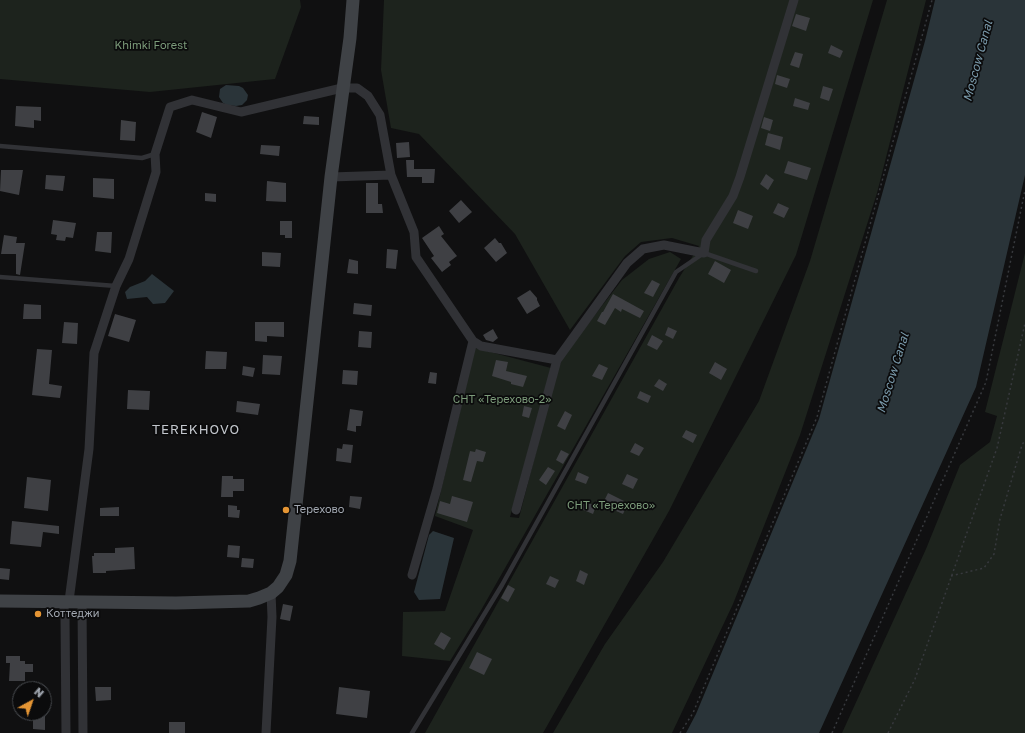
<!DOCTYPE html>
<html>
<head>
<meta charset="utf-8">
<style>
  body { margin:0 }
  #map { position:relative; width:1025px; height:733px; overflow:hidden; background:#101011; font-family:"Golos Text",sans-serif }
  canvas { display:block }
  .north { position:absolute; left:12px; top:681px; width:40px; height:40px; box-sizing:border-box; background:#0b0b0c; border:1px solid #474a4e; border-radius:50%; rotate:40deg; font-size:11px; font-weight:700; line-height:16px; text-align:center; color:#a2a8b1 }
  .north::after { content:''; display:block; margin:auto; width:14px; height:18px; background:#e59534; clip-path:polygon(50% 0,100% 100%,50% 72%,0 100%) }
</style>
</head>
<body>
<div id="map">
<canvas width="1025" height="733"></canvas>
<div class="north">N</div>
</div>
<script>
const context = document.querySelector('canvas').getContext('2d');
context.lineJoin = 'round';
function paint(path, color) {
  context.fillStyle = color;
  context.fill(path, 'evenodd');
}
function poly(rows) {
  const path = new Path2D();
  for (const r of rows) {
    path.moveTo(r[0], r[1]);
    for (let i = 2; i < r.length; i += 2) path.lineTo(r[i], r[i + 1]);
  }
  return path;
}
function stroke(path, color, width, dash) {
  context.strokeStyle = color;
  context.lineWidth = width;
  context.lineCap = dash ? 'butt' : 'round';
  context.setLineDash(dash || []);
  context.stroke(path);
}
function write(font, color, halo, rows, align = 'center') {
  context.font = font + ' "Golos Text",sans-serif';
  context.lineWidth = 3.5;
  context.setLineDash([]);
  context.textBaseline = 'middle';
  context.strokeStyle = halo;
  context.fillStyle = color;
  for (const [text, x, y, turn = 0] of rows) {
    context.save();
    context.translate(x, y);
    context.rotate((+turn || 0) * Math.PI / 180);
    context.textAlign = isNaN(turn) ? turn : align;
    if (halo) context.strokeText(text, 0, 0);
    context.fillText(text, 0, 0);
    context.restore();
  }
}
paint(poly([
  [0,0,300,0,301,7,275,79,150,92,0,79],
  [384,0,873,0,796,255,669,511,543,733,425,733,679,278,699,246,672,238,641,242,625,256,570,330,515,234,419,134,391,128,381,70],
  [887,0,926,0,877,193,800,435,733,604,672,733,553,733,605,644,663,562,759,401,810,261],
  [670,252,681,259,480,612,450,661,402,656,403,612,445,611,473,530,435,516,475,348,551,368,510,517,519,518,554,382,563,356,622,280,649,259],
  [1025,253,1025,733,842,733,926,549,960,465,990,442,997,416,985,412]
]), '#1d231d');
paint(poly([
  [935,0,1025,0,1025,175,976,387,819,733,686,733,696,714,819,419,925,41],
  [226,85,239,86,243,88,248,95,247,100,242,105,236,106,227,105,223,103,219,97,220,89],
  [152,274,174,291,165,303,153,304,147,297,127,299,125,292,130,287,145,281],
  [433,531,454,538,440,599,419,600,414,592,429,535]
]), '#2a3439');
paint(poly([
  [796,14,810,18,806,31,792,26],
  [831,45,843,51,840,58,828,53],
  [795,52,803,54,799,68,790,65],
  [777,75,790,79,787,88,775,84],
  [823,86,833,89,829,101,820,98],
  [795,98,810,103,808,110,793,106],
  [16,106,41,107,41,121,34,120,34,128,15,126],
  [202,112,217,117,211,138,196,132],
  [304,116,319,117,319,125,303,124],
  [764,117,773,120,770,131,761,128],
  [121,120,136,122,135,141,120,140],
  [768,133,783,137,780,150,765,145],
  [409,142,410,157,397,158,396,143],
  [261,145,280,146,279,156,260,154],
  [406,160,414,160,414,169,435,169,434,183,422,183,422,177,407,177],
  [788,161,811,168,807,180,784,173],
  [1,170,23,170,19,195,0,191],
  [766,174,774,180,768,190,760,184],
  [46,175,65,176,63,191,45,189],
  [93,178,114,179,114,199,93,197],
  [267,181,286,183,286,202,266,201],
  [366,183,378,183,378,204,382,204,383,213,366,213],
  [205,193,216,194,216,202,205,201],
  [461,200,472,212,459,223,449,211],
  [778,203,789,208,784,218,773,213],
  [738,210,753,216,748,229,733,223],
  [53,220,76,223,73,238,66,237,65,241,56,240,57,235,51,234],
  [280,221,292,221,292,238,285,238,285,235,280,235],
  [439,226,444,234,441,236,457,256,449,262,451,265,442,272,431,258,434,256,422,238],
  [97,232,112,232,111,253,95,251],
  [4,235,17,237,16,243,25,243,20,275,16,274,16,254,1,254],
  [495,238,499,243,501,243,507,253,496,262,484,248],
  [387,249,398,250,396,269,386,268],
  [262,252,281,253,280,267,262,266],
  [349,259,358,261,358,274,347,273],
  [715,261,731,270,724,283,708,274],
  [652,280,660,284,653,297,644,293],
  [530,290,537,298,537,300,540,306,527,314,517,298],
  [613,294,644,311,640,318,622,309,621,312,615,308,605,325,597,321,602,312,603,312],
  [354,303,372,305,371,316,353,314],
  [24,304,41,305,41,319,23,319],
  [115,314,136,320,129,342,108,336],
  [64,322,78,323,77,344,62,343],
  [255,322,284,322,284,337,267,336,267,342,255,341],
  [668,327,677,331,673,339,665,335],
  [493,329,498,338,493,342,486,340,483,335],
  [359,331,372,332,371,348,358,347],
  [652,335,663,341,657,350,647,345],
  [37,349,52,350,49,384,62,386,60,398,32,395],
  [206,351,227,352,226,369,205,369],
  [263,355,282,356,280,375,262,374],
  [496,360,508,362,506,371,527,376,523,387,511,384,511,382,492,376],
  [715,362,727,369,721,380,709,373],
  [599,364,608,368,602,380,592,376],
  [243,366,255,368,253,377,242,375],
  [343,370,358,371,357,385,342,384],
  [430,372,437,373,436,384,428,383],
  [659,379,667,384,663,391,654,386],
  [128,390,150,391,149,410,127,409],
  [640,391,651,396,648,403,637,398],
  [237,401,260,404,258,415,236,412],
  [524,406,532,408,529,418,522,416],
  [350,409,363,411,361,426,356,426,356,432,347,430],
  [565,411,572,415,565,430,557,426],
  [686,430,697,435,693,443,682,437],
  [635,443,644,448,639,456,630,452],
  [343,444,353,445,351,463,336,461,337,448,342,449],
  [476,449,486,452,483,462,477,461,471,482,463,480,470,451,475,452],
  [561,450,569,454,563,464,556,460],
  [548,467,555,471,546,485,539,480],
  [578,472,589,477,586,484,575,480],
  [627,474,638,479,633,489,622,484],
  [222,476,233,476,233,479,244,479,244,491,233,491,233,497,221,497],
  [27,477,51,480,48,511,24,508],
  [608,493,628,503,623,514,602,505],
  [350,496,362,497,360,509,349,507],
  [452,496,473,502,467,522,437,513,440,501,450,504],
  [584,501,596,506,593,514,581,509],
  [228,505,237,506,237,510,240,510,239,518,228,517],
  [119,507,119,516,100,516,100,508],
  [12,521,59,526,59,534,43,532,41,547,10,544],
  [228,545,240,546,239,558,227,557],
  [134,547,135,569,106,571,106,573,93,573,92,556,94,556,94,553,115,553,115,548],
  [242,558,254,559,253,568,241,567],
  [0,568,10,569,9,580,0,579],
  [580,570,588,574,584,585,576,581],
  [550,576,559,580,555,588,546,584],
  [508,585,515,589,508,602,501,598],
  [283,604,293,606,290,621,280,619],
  [441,632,451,638,444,650,434,644],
  [477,652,492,659,484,675,469,668],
  [6,656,20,656,20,661,25,661,25,664,33,664,33,672,25,672,25,681,9,681,10,663,6,663],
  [95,687,111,687,111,700,96,701],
  [339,687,370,691,367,718,336,714],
  [33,713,45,713,45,730,33,729],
  [169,722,185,722,185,733,169,733]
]), '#3f4044');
stroke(poly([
  [951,576,984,568,994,554,1000,519,1022,445,1025,440],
  [680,733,693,713,817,417,932,0],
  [832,733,986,382,1025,190],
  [888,733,915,679,997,448,1025,323]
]), '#37393d', 1.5, [2, 3]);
stroke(poly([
  [0,146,142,158,155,154],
  [0,277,116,286],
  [412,733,502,585,676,272,704,253,756,271]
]), '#313236', 4.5);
stroke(poly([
  [331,177,391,175],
  [473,341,481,346,557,360,516,510],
  [557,360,627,263,643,249,664,245,704,253,706,240,733,196,740,177,794,0],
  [63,601,65,615,66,733],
  [69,601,89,449,94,353,116,286,129,259,156,172,155,154,170,107,192,100,241,112,342,88,357,88,368,96,380,115,391,175,414,232,416,257,473,341,437,489,412,575],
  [82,601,83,733],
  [266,733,272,617,271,593]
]), '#313236', 9);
stroke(poly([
  [0,601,176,603,249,601,259,598,271,593,278,587,286,575,290,561,331,177,350,38,353,0]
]), '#3f4246', 13);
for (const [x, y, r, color] of [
  [286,510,4,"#e59534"],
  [38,614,4,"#e59534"]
]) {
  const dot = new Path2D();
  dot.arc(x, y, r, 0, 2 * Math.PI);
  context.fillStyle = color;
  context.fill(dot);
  stroke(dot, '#0b0b0c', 1.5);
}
write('11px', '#7c9b7a', '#0b0b0c', [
  ["Khimki Forest",151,46],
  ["СНТ «Терехово-2»",502,400],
  ["СНТ «Терехово»",611,506]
]);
write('11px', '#a2a8b1', '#0b0b0c', [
  ["Терехово",294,510],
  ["Коттеджи",46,614]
], 'left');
write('italic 12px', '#7a9aab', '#0b0b0c', [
  ["Moscow Canal",978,61,-75],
  ["Moscow Canal",893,373,-73]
]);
context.letterSpacing = '1px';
write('13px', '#c3c7cd', '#0b0b0c', [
  ["TEREKHOVO",196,430]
]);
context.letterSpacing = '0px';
</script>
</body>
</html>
